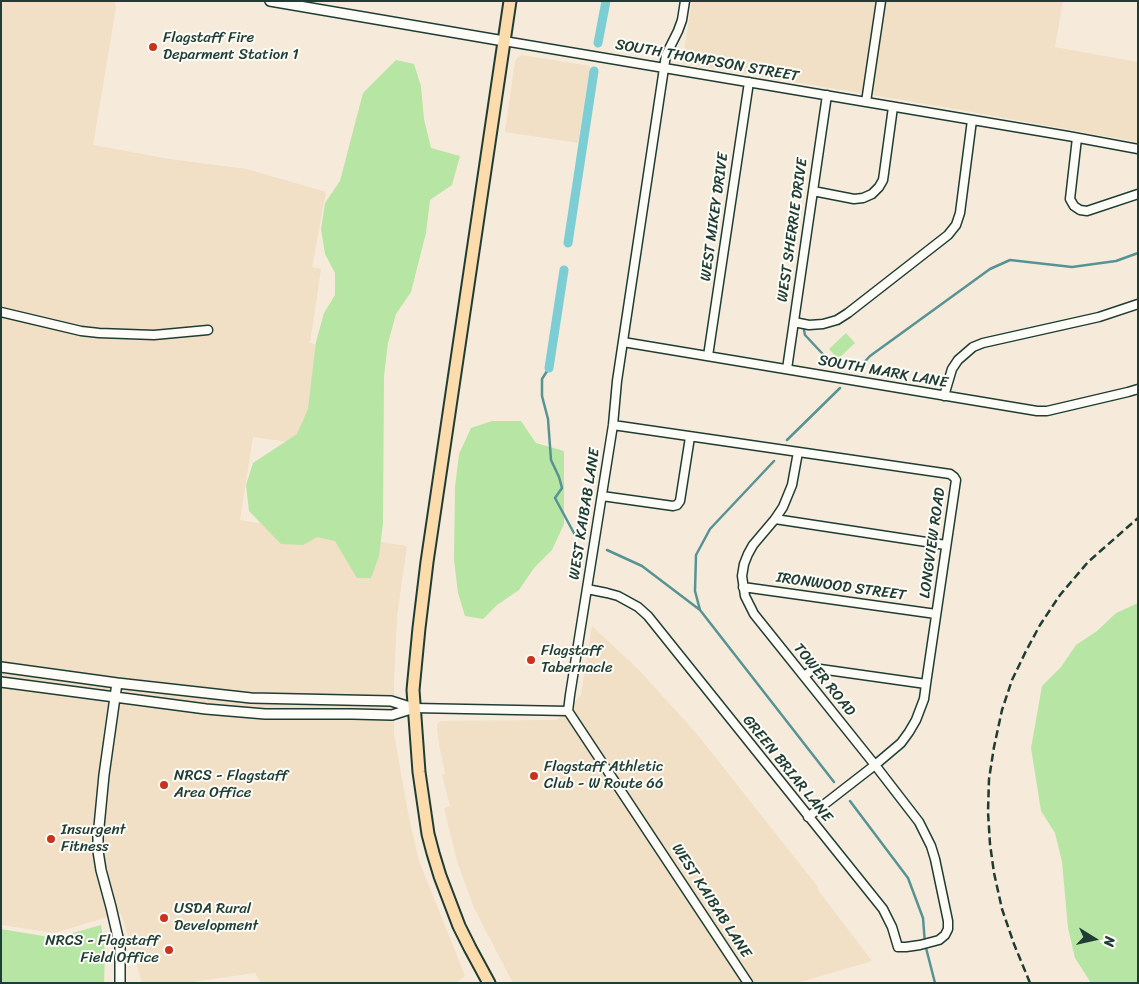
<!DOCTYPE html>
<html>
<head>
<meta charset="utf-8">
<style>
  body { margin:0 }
  #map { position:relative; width:1139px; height:984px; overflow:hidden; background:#f6ebda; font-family:Sriracha,sans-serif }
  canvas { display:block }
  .frame { position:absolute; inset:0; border:2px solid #1f3d34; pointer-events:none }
  .north { position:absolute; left:1069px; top:914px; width:50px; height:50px; -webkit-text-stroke:4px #fdfcf7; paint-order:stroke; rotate:100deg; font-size:14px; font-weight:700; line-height:20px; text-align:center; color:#1f3d34 }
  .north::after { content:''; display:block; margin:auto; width:18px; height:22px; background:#1f3d34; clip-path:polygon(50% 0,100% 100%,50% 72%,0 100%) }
</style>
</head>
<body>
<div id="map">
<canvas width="1139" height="984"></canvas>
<div class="frame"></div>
<div class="north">N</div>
</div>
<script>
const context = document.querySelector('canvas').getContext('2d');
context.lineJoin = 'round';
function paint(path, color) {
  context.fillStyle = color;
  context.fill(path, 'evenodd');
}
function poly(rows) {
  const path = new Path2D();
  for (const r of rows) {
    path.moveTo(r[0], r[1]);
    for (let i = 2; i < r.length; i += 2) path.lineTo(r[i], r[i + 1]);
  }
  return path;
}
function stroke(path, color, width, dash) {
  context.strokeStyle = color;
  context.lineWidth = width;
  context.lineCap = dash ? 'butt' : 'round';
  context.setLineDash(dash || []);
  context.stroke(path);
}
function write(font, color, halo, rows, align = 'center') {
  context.font = font + ' Sriracha,sans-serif';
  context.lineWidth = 4;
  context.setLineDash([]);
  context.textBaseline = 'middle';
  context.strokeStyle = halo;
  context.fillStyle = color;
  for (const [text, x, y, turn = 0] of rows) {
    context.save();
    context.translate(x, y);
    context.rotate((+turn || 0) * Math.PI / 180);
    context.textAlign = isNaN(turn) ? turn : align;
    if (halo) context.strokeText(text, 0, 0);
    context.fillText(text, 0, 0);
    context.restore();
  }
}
paint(poly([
  [1,1,115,1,116,7,93,145,169,159,247,169,326,192,312,267,321,269,310,343,330,347,318,446,253,437,240,520,407,546,397,616,394,681,394,734,409,818,419,861,465,976,456,983,261,983,255,973,185,983,142,983,121,913,54,933,1,925],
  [692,1,1063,1,1055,47,1138,62,1138,142,938,106,682,63],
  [522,55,590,66,578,143,505,132,515,61,517,58],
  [592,626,639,670,697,734,818,887,818,890,872,961,797,983,513,983,474,908,457,861,444,808,450,806,442,775,445,774,438,739,437,725,440,721,557,720,581,695]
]), '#f1dfc6');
paint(poly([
  [396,60,414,64,421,86,424,119,431,148,460,156,452,185,430,200,426,233,411,292,396,314,388,343,384,376,383,523,379,556,371,578,357,578,335,541,317,537,303,545,281,544,249,511,246,485,253,463,297,434,308,409,316,342,324,313,335,295,335,273,325,254,321,229,325,203,340,181,363,93],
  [846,333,855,343,838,359,829,349],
  [492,421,521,421,536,443,564,451,564,524,552,550,534,568,519,590,497,605,483,619,465,616,458,593,454,560,455,487,459,454,471,428],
  [1138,603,1138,983,1091,983,1075,958,1068,928,1062,862,1055,833,1041,811,1031,748,1042,686,1061,667,1076,645,1097,631,1116,613],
  [101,925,105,952,104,983,1,983,1,929,55,938]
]), '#b7e5a4');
stroke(poly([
  [804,330,805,335,834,366],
  [549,368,542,379,542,396,548,419,551,460,559,477,562,488,555,498,575,535,580,539],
  [856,371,870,356,990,269,1010,260,1072,267,1116,261,1138,253],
  [787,440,840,388],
  [774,461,710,529,696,555,695,591,700,610,834,782],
  [607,550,642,566,700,610],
  [850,801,908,878,923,918,925,944,935,983]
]), '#579394', 2.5);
stroke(poly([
  [598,43,606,1],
  [568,243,594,71],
  [549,368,564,270]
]), '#7ccdd4', 9);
const minor = poly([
  [685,1,682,20,678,31,666,55,664,68,617,381,613,425,570,695,568,711,748,983],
  [504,41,1068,136,1138,149],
  [866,102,881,1],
  [1077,138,1070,199,1074,206,1080,210,1087,211,1138,194],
  [813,191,854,199,863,198,872,194,879,187,883,180,884,173,893,107],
  [1,312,81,331,99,333,154,335,208,330],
  [794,322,809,325,823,324,837,320,848,313,948,235,956,225,960,213,972,120],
  [623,342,1037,411,1047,411,1128,392,1138,389],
  [708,356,749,82],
  [787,369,827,95],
  [944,396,952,369,958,360,973,347,983,343,1099,317,1138,304],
  [613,425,950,474,954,477,956,480,926,684,924,699,916,720,909,732,901,743,875,765,808,817],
  [602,496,673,506,677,505,680,501,690,437],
  [775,519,946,545],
  [743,587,936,614],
  [587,589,607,593,618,596,638,607,648,616,883,909,892,927,898,947,906,947,920,945,939,940,945,935,948,929,948,921,935,859,931,846,919,822,875,765,754,614,745,596,742,576,744,564,748,554,753,545,775,519,783,507,792,485,798,452],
  [804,676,811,671,820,669,926,684],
  [414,708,568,711]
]);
const tertiary = poly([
  [270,1,504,41],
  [1,667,117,683,251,698,391,701,413,708],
  [1,682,206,709,265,714,352,714,392,715,414,708],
  [117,683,104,775,98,837,98,851,101,870,111,907,120,946,120,983]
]);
const primary = poly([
  [489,983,470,948,459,926,440,876,433,853,428,834,419,772,413,690,419,628,427,562,510,1]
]);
stroke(minor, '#1f3d34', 11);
stroke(tertiary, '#1f3d34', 12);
stroke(primary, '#1f3d34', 15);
stroke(minor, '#fdfcf7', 8);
stroke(tertiary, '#fdfcf7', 9);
stroke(primary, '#fcdcac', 11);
stroke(poly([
  [1030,983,1014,944,1002,909,994,873,990,844,988,812,989,779,994,747,1002,710,1012,680,1026,651,1040,625,1060,595,1088,562,1138,518]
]), '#1f3d34', 2.5, [8, 4]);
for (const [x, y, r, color] of [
  [153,47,5,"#c8321e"],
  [531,660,5,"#c8321e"],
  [534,776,5,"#c8321e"],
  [164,785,5,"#c8321e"],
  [51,839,5,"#c8321e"],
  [164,918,5,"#c8321e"],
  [169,950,5,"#c8321e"]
]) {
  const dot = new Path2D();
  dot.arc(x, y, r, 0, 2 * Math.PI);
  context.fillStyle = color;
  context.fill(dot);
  stroke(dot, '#fdfcf7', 2);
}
write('15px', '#1f3d34', '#fdfcf7', [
  ["Flagstaff Fire",163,38],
  ["Deparment Station 1",163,55],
  ["Flagstaff",541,651],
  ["Tabernacle",541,668],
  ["Flagstaff Athletic",544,767],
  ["Club - W Route 66",544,784],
  ["NRCS - Flagstaff",174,776],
  ["Area Office",174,793],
  ["Insurgent",61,830],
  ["Fitness",61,847],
  ["USDA Rural",174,909],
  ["Development",174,926],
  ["NRCS - Flagstaff",159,941,"right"],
  ["Field Office",159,958,"right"]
], 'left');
write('15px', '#1f3d34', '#fdfcf7', [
  ["SOUTH THOMPSON STREET",707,61,10],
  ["WEST MIKEY DRIVE",715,217,-82],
  ["WEST SHERRIE DRIVE",793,230,-82],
  ["SOUTH MARK LANE",883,372,10],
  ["WEST KAIBAB LANE",585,514,-81],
  ["LONGVIEW ROAD",933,543,-82],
  ["IRONWOOD STREET",841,587,8],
  ["TOWER ROAD",824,680,51],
  ["GREEN BRIAR LANE",787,769,51],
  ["WEST KAIBAB LANE",711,901,57]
]);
</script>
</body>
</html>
